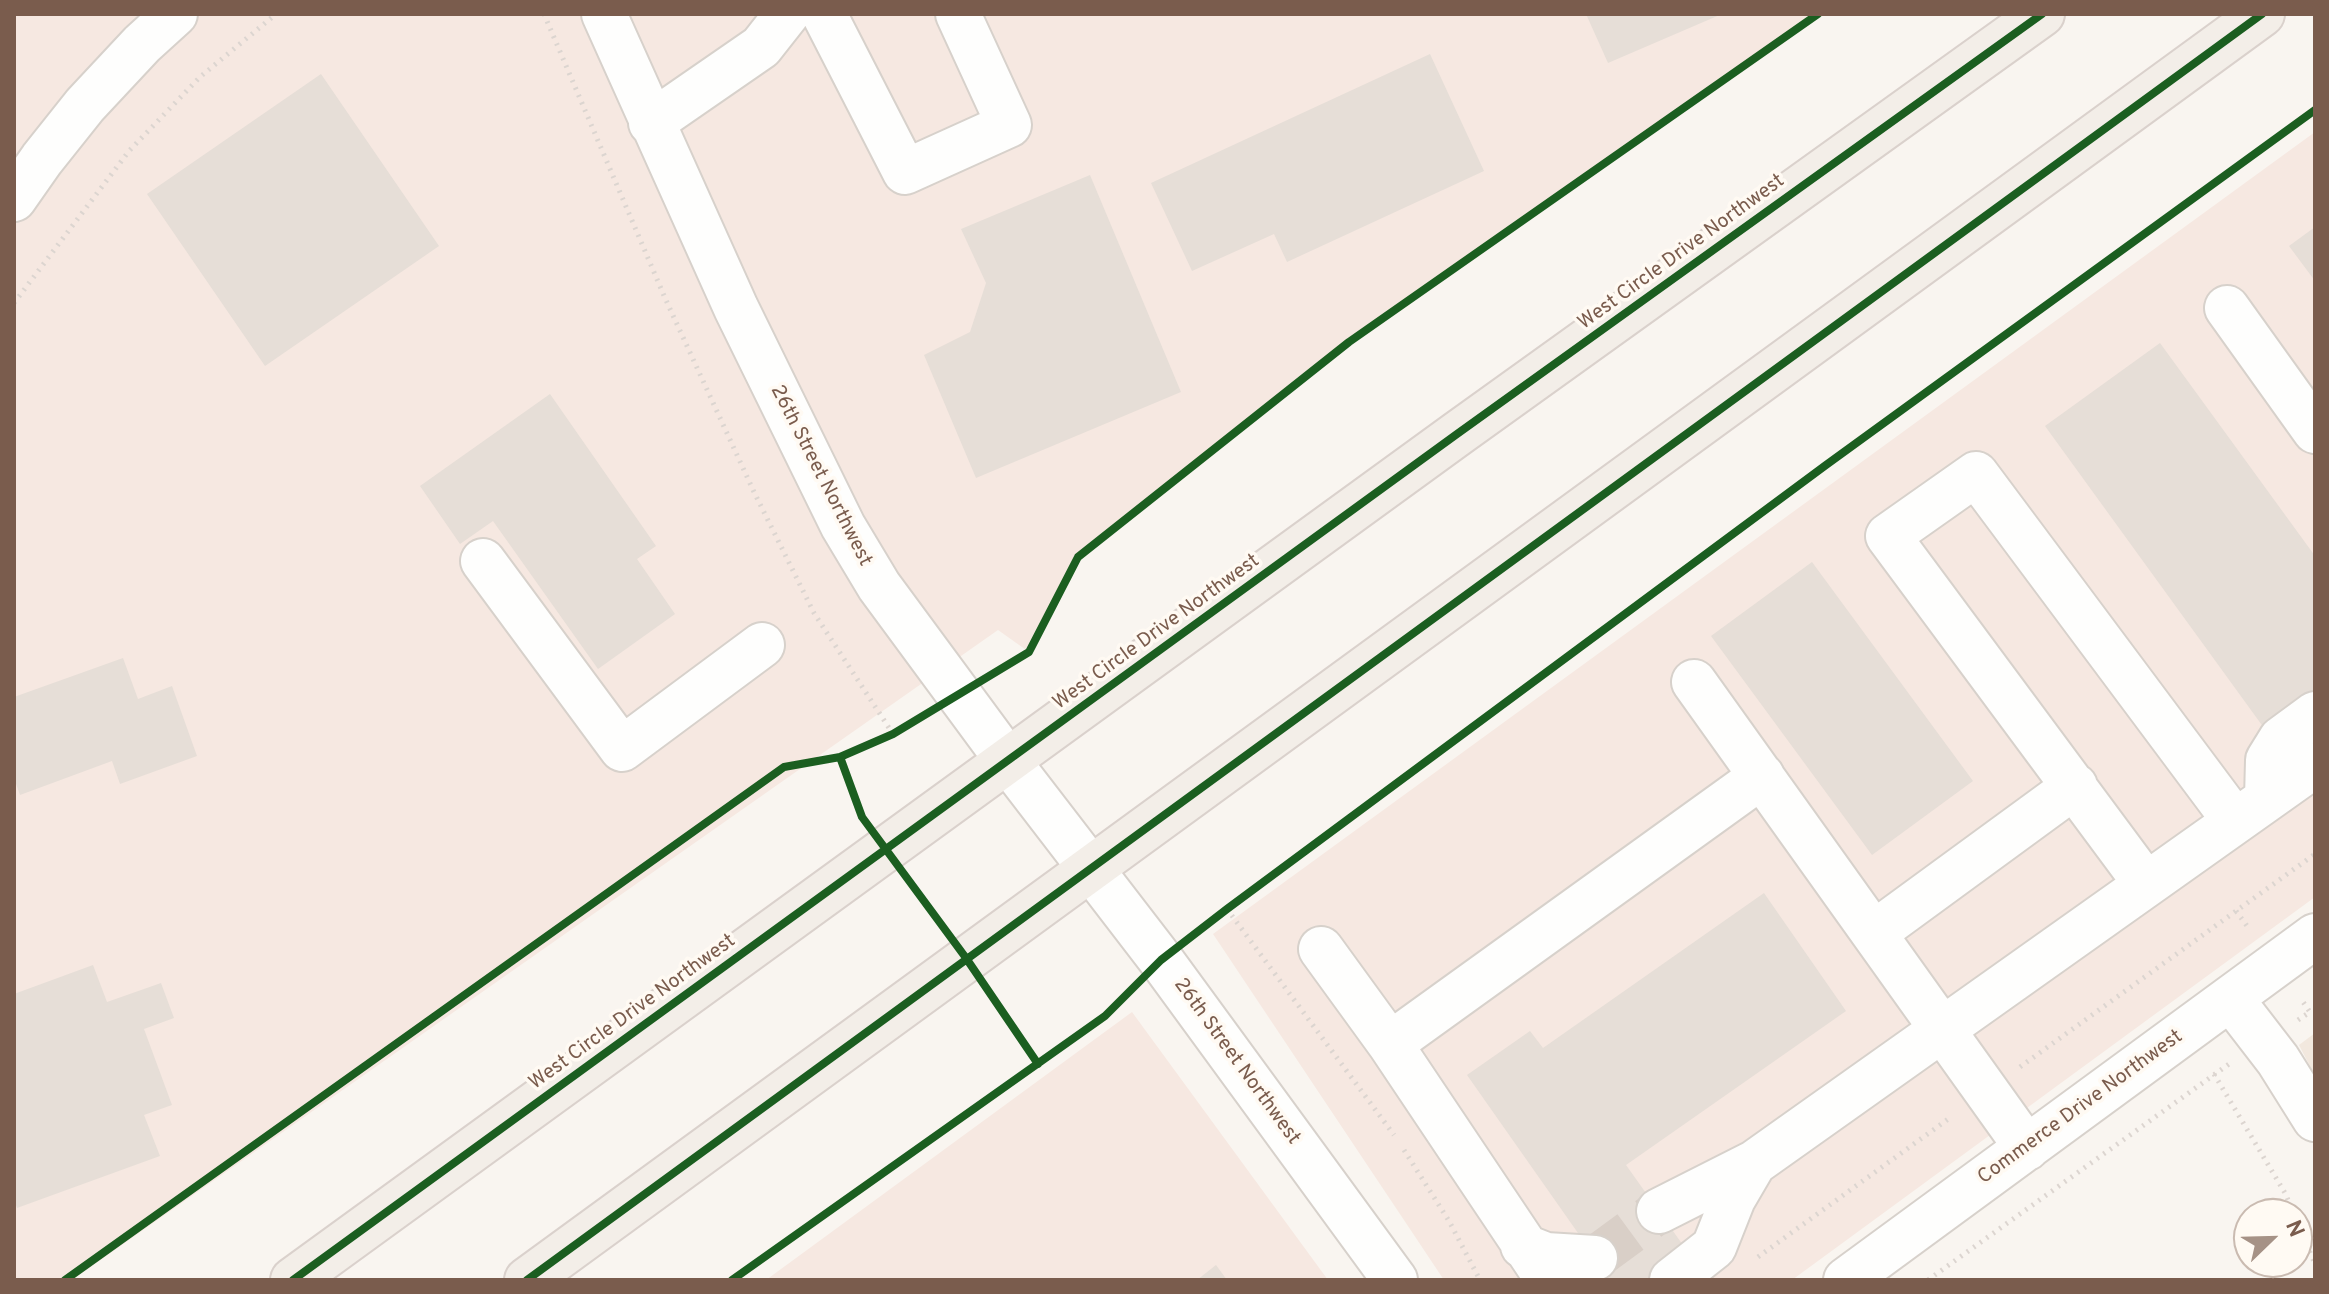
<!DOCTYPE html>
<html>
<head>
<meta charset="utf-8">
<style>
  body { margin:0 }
  #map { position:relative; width:2329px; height:1294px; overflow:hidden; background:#f9f5f0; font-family:Overpass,sans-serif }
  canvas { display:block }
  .frame { position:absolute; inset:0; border:16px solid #7a5c4d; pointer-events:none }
  .north { position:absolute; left:2233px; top:1198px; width:80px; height:80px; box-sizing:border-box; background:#fffaf3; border:2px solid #cabbb1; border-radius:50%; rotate:67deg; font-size:22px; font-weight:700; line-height:32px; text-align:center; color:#7a5c4d }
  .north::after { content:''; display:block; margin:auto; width:28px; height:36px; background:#a69286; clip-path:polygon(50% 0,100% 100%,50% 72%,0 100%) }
</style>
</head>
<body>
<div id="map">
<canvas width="2329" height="1294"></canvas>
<div class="frame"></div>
<div class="north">N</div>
</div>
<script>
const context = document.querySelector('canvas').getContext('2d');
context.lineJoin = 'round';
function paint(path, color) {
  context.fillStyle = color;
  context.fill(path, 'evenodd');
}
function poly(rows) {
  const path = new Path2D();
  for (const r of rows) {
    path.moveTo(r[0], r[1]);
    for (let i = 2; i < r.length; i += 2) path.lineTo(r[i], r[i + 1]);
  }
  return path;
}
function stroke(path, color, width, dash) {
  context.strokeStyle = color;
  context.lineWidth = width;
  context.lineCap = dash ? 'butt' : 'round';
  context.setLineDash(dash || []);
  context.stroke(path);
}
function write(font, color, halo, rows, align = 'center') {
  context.font = font + ' Overpass,sans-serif';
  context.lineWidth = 7;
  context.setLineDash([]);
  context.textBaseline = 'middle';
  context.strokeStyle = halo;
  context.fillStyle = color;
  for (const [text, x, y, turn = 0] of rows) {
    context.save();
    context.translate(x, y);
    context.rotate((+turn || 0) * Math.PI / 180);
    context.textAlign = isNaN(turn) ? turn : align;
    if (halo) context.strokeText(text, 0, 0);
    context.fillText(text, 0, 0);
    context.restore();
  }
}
paint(poly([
  [2315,1033,2315,1076,2299,1045]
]), '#f2e8de');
paint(poly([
  [14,14,1818,14,1349,342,1078,557,1029,652,998,630,72,1280,14,1280],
  [2315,132,2315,897,1792,1280,1444,1280,1213,934],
  [1132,1012,1328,1280,766,1280]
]), '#f6e8e1');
paint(poly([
  [1586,14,1722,14,1608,63],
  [1430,54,1484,171,1287,262,1274,234,1192,271,1151,183],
  [321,74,439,246,265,366,147,194],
  [1090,175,1181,392,976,478,924,355,970,332,986,283,961,229],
  [2315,227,2315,281,2289,246],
  [2160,343,2315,556,2315,692,2264,728,2045,426],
  [550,394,656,546,637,559,675,614,598,669,493,521,460,544,420,486],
  [1812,562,1973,781,1872,855,1711,636],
  [123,658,138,699,172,686,197,756,120,784,112,761,20,795,14,778,14,697],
  [1764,893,1846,1011,1626,1165,1690,1255,1655,1280,1611,1280,1467,1075,1530,1031,1543,1048],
  [93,965,107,1002,161,983,174,1018,144,1029,172,1105,144,1115,160,1156,17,1208,14,1199,14,994],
  [1216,1265,1227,1280,1197,1280]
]), '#e6ded7');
stroke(poly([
  [1595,1258,1659,1211]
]), '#d9cfc7', 44, [44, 22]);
const minor = poly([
  [604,14,736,308,843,526,879,586,1008,761,1161,960,1395,1280],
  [824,14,905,172,1009,125,958,14],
  [651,123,761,47,787,14],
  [14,199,42,159,85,105,142,44,175,14],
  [2227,308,2315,431],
  [483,561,622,749,762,645],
  [1694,682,2027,1148],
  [2267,799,2268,760,2281,739,2315,714],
  [2146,884,1888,536,1976,474,2235,821],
  [1874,933,2075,786],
  [1321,949,1390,1044,1548,1280],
  [2231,999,2278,1060,2315,1119],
  [1390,1044,1762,776],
  [1659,1211,1754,1163,2315,765],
  [1523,1246,1546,1255,1595,1258],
  [1672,1280,1714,1247,1733,1199,1754,1163],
  [1846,1280,2315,936]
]);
const major = poly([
  [293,1280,1457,434,2042,14],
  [527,1280,2262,14]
]);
stroke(minor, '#d7d1cb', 48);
stroke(major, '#dad1cc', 48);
stroke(poly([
  [544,14,665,298,754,492,814,613,893,734],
  [14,303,129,151,200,77,276,14],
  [1227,909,1394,1135],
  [2236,911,2250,930],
  [2298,1020,2310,1012,2301,999],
  [2020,1067,2315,854],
  [2214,1074,2285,1193,2294,1214],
  [1404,1150,1449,1221,1480,1280],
  [2297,1222,2315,1264],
  [1758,1257,1951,1117],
  [1928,1280,2229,1064]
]), '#dcd5d0', 5, [2, 6]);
stroke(minor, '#fefefd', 44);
stroke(major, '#f3eee8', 44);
stroke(poly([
  [840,757,862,817,966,958,1038,1064],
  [65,1280,784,767,840,757,893,734,1029,652,1078,557,1349,342,1818,14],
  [293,1280,1457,434,2042,14],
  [527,1280,2262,14],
  [732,1280,1105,1016,1161,960,1227,909,1826,465,2315,110]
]), '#1b5e20', 8);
write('20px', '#7a5c4d', '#fffaf3', [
  ["West Circle Drive Northwest",1682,253,-36],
  ["26th Street Northwest",820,476,63],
  ["West Circle Drive Northwest",1157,633,-36],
  ["West Circle Drive Northwest",633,1013,-36],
  ["26th Street Northwest",1236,1062,54],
  ["Commerce Drive Northwest",2081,1108,-36]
]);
</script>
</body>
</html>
